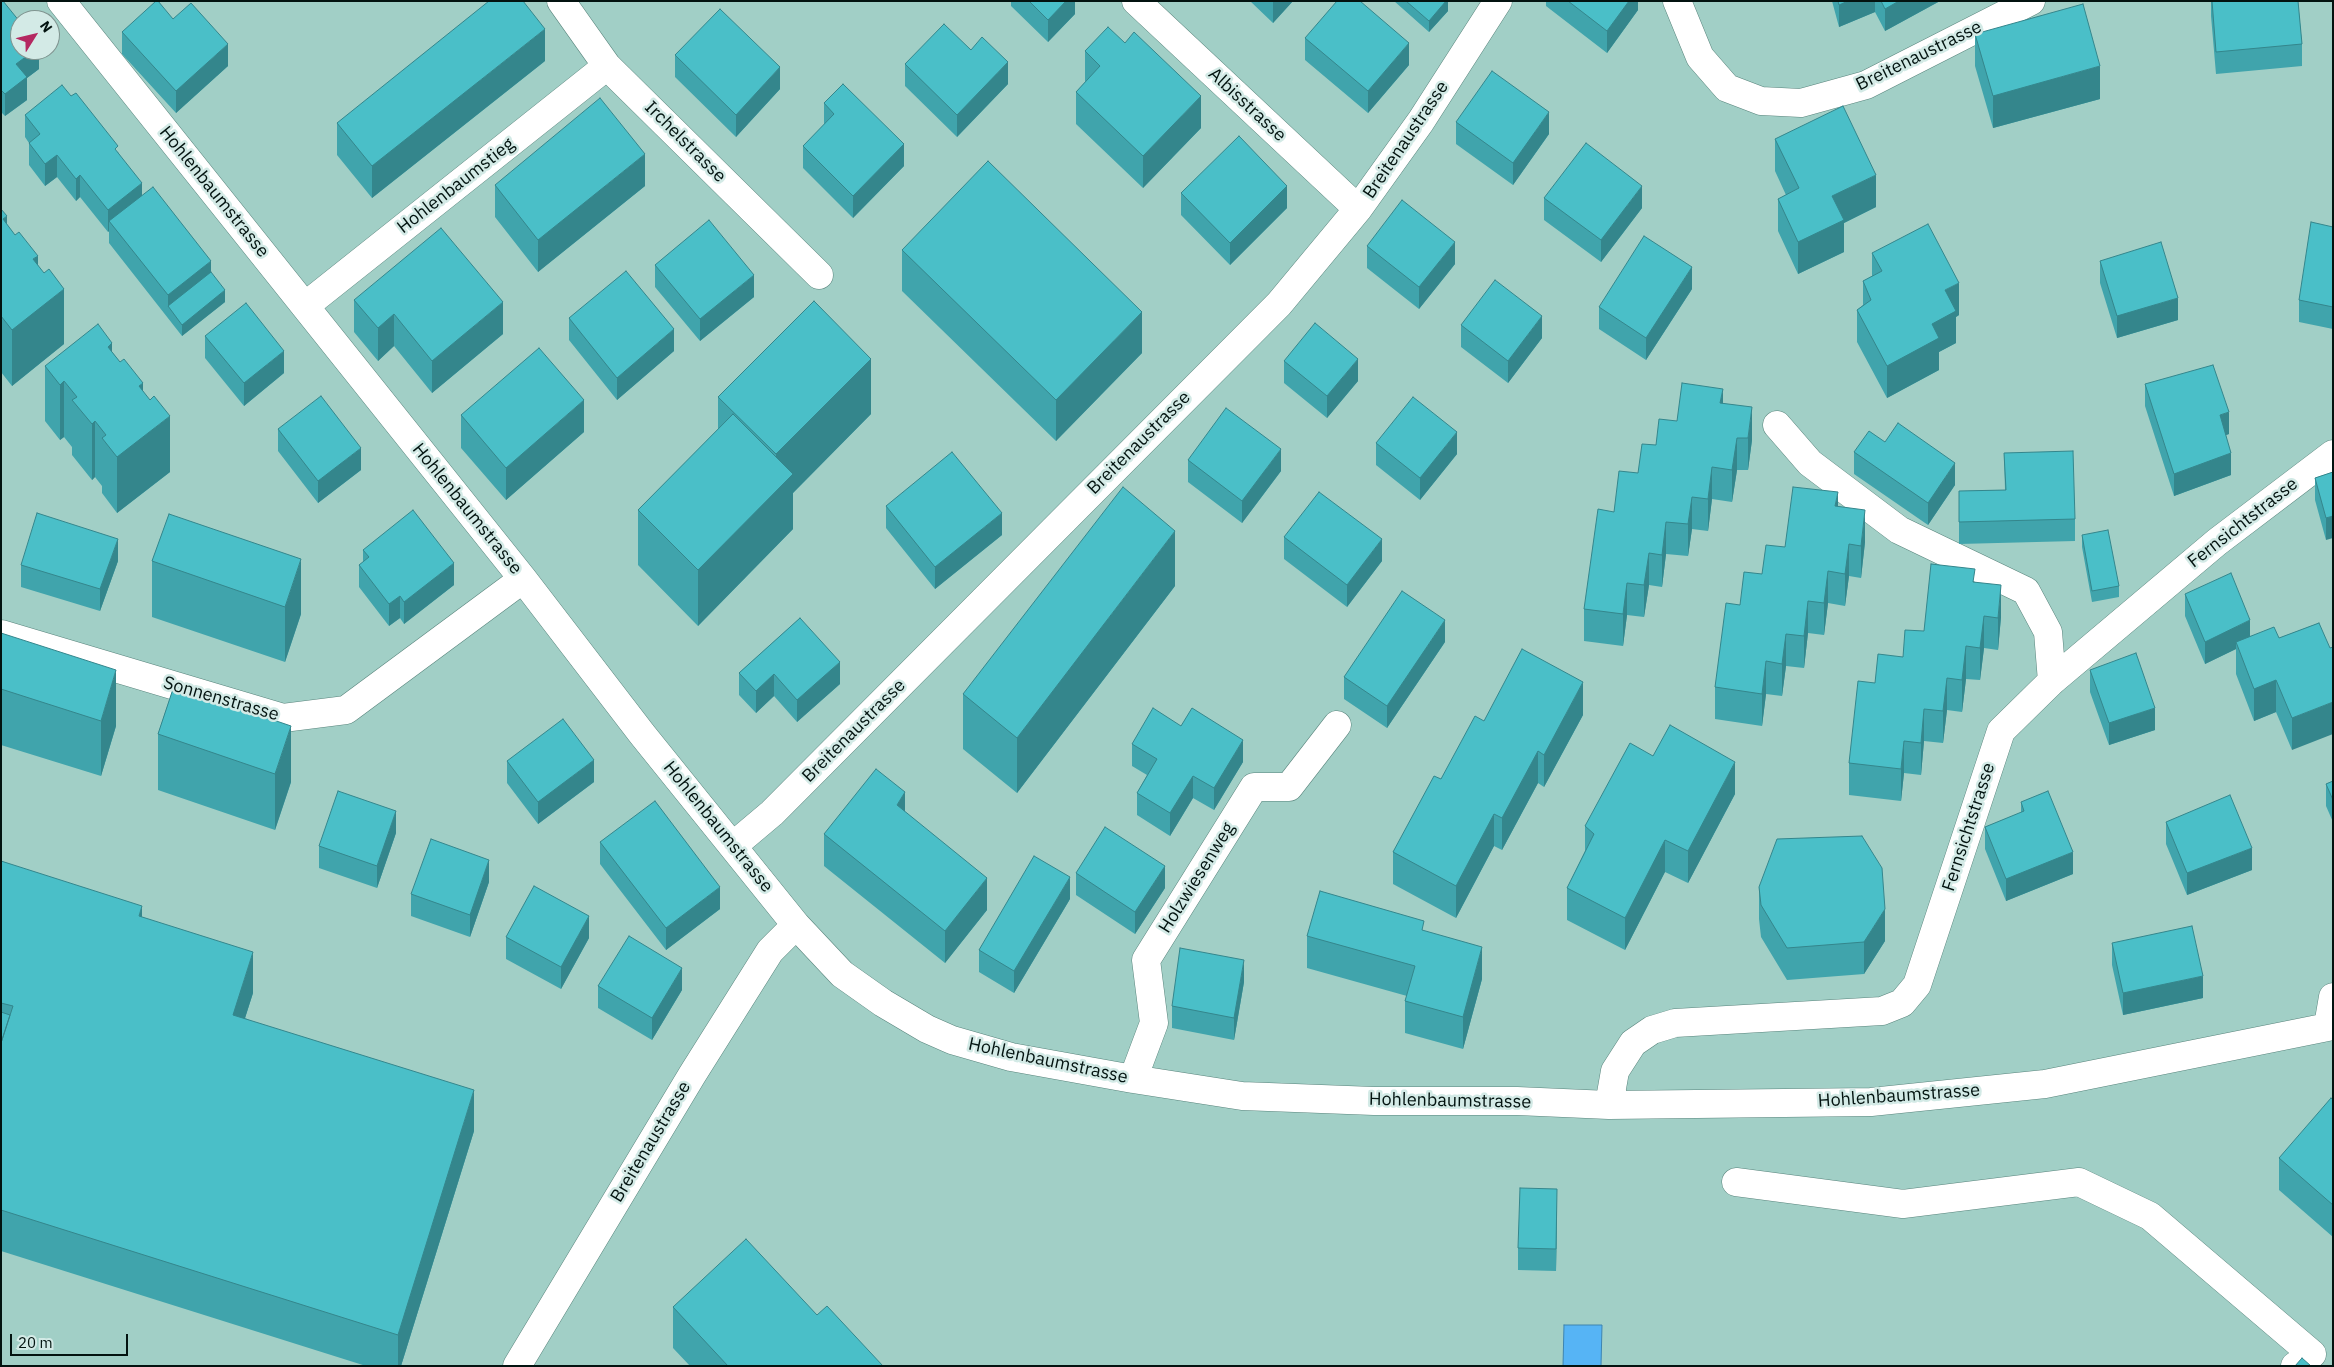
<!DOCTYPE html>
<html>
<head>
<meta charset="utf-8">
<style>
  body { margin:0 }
  #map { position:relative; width:2334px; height:1367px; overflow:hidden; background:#a1cfc6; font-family:"IBM Plex Sans",sans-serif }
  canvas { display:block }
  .frame { position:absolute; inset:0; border:2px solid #031310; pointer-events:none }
  .north { position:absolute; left:10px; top:10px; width:50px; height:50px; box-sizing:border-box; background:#d3eae6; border:1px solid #809490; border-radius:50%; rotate:54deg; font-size:14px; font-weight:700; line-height:20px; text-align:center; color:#031310 }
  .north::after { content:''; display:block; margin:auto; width:18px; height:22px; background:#b42861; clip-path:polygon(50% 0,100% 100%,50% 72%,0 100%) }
  .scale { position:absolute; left:10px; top:1334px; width:118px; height:22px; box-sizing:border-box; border:2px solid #031310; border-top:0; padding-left:6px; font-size:15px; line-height:18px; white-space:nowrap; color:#031310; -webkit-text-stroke:4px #d3eae6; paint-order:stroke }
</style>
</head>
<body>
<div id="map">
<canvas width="2334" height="1367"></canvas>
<div class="frame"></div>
<div class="north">N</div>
<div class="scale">20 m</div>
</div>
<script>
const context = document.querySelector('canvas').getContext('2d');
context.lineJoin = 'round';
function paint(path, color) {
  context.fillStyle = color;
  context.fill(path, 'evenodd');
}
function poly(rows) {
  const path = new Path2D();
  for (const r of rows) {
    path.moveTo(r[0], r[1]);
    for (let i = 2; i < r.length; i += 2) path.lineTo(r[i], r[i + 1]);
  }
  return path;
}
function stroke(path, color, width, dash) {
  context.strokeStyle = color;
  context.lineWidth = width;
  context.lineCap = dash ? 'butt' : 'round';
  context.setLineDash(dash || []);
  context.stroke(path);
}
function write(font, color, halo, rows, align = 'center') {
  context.font = font + ' "IBM Plex Sans",sans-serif';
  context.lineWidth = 5;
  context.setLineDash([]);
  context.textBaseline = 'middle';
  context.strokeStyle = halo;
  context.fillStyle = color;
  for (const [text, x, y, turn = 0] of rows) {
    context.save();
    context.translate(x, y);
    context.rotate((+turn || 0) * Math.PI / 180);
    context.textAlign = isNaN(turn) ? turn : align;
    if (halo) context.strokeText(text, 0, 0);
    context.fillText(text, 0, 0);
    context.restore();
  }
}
const water = poly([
  [1564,1325,1602,1325,1601,1366,1563,1366,1564,1325]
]);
paint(water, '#56b4f5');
stroke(water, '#3d84b0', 1);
const minor = poly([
  [61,1,523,579,642,734,796,925,842,974,883,1003,927,1029,952,1040,1011,1057,1133,1079,1242,1096,1374,1101,1517,1101,1609,1105,1871,1102,2045,1084,2333,1026],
  [561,1,607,66,819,275],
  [1136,1,1358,209],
  [1677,1,1700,57,1727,88,1761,101,1801,103,1866,85,2031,1],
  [305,306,607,66],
  [1777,425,1810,463,1899,530,2026,591,2048,632,2052,681],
  [1,634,283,718,346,710,523,579],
  [734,845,772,813,1279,304,1358,209,1421,121,1498,1],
  [2328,1026,2333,997],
  [1133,1079,1154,1023,1146,960,1254,787,1289,787,1337,725],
  [1609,1105,1615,1071,1633,1043,1652,1030,1675,1023,1882,1011,1902,1003,1917,985,2001,731,2052,681,2217,542,2333,454],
  [1736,1182,1903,1204,2079,1182,2150,1216,2312,1354,2295,1366],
  [517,1366,692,1075,770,951,796,925]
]);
stroke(minor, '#58847c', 29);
stroke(minor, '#fff', 28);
paint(poly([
  [1,1,39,50,39,69,27,78,27,100,5,116,1,112],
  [1011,1,1075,1,1075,14,1048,42,1011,6],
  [1250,1,1293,1,1273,23],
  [1394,1,1448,1,1448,11,1429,32],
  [1546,1,1638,1,1638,10,1607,53,1546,6],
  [1832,1,1940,1,1885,31,1875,12,1839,27],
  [2211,1,2298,1,2302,44,2302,66,2216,74,2211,16],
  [122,32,228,66,176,113,122,54],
  [1975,34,2100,99,1993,128,1975,66],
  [1305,38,1409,65,1368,113,1305,60],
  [971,50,1008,84,957,137,905,86,905,64],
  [1085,51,1201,128,1143,188,1076,124,1076,92,1085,82],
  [675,55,780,89,736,137,675,77],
  [545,61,372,198,337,155,337,123],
  [824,103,904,166,853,218,803,168,803,146,824,125],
  [25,115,118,152,142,195,211,272,225,302,182,336,109,243,109,231,108,232,80,197,76,201,57,177,45,186,29,165,29,143,25,137],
  [1456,122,1549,134,1513,185,1456,144],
  [1775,139,1876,207,1844,223,1844,252,1798,274,1778,231,1778,199,1786,195,1775,171],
  [495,185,645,186,538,272,495,217],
  [1181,193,1287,208,1230,265,1181,215],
  [1544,198,1642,208,1601,262,1544,220],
  [1,209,7,225,38,265,64,344,12,386,1,372],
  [2333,227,2333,329,2299,322,2299,300],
  [1367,246,1455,264,1419,309,1367,268],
  [902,250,1142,353,1056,441,902,291],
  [1872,253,1959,315,1956,317,1956,343,1939,352,1939,370,1887,398,1857,342,1857,310,1863,305,1863,281,1872,276],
  [2100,261,2178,320,2117,338,2100,283],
  [655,265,754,297,700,341,655,287],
  [1692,289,1646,360,1599,329,1599,307],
  [354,300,503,334,432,393,394,346,378,361,354,332],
  [569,318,674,351,617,400,569,340],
  [1461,325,1542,338,1508,383,1461,347],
  [205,336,284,373,244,406,205,358],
  [112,352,143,391,170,472,117,513,102,493,102,486,95,477,92,480,72,455,72,447,64,437,60,440,45,421,45,366],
  [1284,361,1358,381,1327,418,1284,383],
  [2145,384,2229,434,2226,435,2231,475,2174,496,2145,406],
  [718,397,871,414,793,493,793,529,698,626,638,565,638,510,718,430],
  [1723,403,1752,440,1748,470,1737,470,1732,502,1712,499,1708,531,1692,529,1688,556,1666,554,1662,587,1649,585,1644,617,1627,615,1623,646,1584,641,1584,609,1614,512,1656,445,1677,421],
  [461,415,584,432,506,500,461,448],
  [278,429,361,470,318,503,278,451],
  [1885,442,1955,485,1928,525,1854,474,1854,452],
  [1376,443,1457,454,1420,500,1376,465],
  [2004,453,2075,519,2075,541,1959,544,1959,491,2005,490],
  [1188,460,1281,471,1242,523,1188,482],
  [2333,472,2326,540,2315,500,2315,478],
  [886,506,1002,535,935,589,886,528],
  [1838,506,1865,542,1861,578,1849,576,1845,606,1828,603,1824,635,1808,633,1804,668,1786,666,1782,696,1766,694,1762,726,1715,719,1715,687,1740,605,1762,574,1785,547],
  [169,514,301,614,285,662,152,617,152,561],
  [2082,535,2119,586,2119,597,2092,602,2082,547],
  [1284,537,1382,561,1347,607,1284,559],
  [363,550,454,585,404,624,400,618,389,626,359,587,359,565,363,562],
  [118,561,100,611,21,587,21,565],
  [1975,582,2001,617,1998,650,1984,648,1980,680,1966,679,1962,712,1947,710,1943,743,1924,741,1921,775,1904,773,1901,801,1849,795,1849,763,1875,683,1903,657,1924,631],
  [1175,586,1017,793,963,749,963,694],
  [2185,594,2250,636,2279,638,2319,623,2292,750,2276,712,2254,721,2236,674,2236,649,2205,664,2185,616],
  [800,618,840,684,797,722,774,696,756,713,739,695,739,673],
  [1,633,116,726,101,776,1,745],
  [1445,642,1387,728,1344,699,1344,677],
  [2090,670,2155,730,2109,745,2090,692],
  [174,686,291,782,275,830,158,790,158,734],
  [1583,715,1544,787,1538,783,1502,850,1494,846,1456,918,1393,884,1393,852,1441,779,1484,721],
  [1181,726,1243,762,1214,810,1193,798,1170,836,1137,815,1137,793,1147,775,1132,766,1132,744],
  [1653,756,1735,794,1688,883,1665,872,1625,950,1567,920,1567,888,1585,851,1585,826],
  [507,761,594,782,538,824,507,783],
  [2333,781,2333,822,2326,806,2326,784],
  [2021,802,2073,874,2006,901,1985,849,1985,827,2021,813],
  [905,812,987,910,945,963,824,866,824,834],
  [2166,822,2252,870,2187,895,2166,844],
  [396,833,377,888,319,868,319,846],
  [600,842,720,909,666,950,600,864],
  [1,861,142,917,253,993,245,1018,474,1131,401,1366,366,1366,1,1251],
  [1076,873,1165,888,1135,934,1076,895],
  [489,882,470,937,411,916,411,894],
  [1759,887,1885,941,1864,974,1787,980,1761,937,1759,919],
  [1070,899,1014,993,979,972,979,950],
  [1307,936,1482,979,1463,1049,1405,1033,1405,1001,1407,996,1307,968],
  [506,937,589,938,561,989,506,959],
  [2112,943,2203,998,2123,1015,2112,965],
  [1244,982,1234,1040,1172,1028,1172,1006],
  [598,986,682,990,652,1040,598,1008],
  [2333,1100,2333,1237,2279,1190,2279,1158],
  [1557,1211,1556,1271,1518,1270,1518,1248],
  [673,1307,817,1315,883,1366,690,1366,673,1348]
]), '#40a4ac');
paint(poly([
  [1066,1,1075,1,1075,14,1048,42,1048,20],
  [1273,1,1293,1,1273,23],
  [1446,1,1448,1,1448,11,1429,32,1429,21],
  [1629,1,1638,1,1638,10,1607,53,1607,31],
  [1848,1,1875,1,1875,12,1839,27,1839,5],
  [1899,1,1940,1,1885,31,1885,9],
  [545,29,545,61,372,198,372,166],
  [1409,43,1409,65,1368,113,1368,91],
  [228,44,228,66,176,113,176,91],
  [35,50,39,50,39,69,27,78,27,100,5,116,5,94,16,64],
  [1008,62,1008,84,957,137,957,115],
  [2100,66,2100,99,1993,128,1993,96],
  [780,67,780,89,736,137,736,115],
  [1201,96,1201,128,1143,188,1143,156],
  [1549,112,1549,134,1513,185,1513,163],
  [904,144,904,166,853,218,853,196],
  [645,154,645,186,538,272,538,240],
  [57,155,57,177,45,186,45,164],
  [80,175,80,197,76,201,76,179],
  [1876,175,1876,207,1844,223,1844,252,1798,274,1798,242,1832,196],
  [142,183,142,205,109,221,109,231,108,232,108,210],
  [1287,186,1287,208,1230,265,1230,243],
  [1642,186,1642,208,1601,262,1601,240],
  [7,216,7,272,3,219],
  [1455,242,1455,264,1419,309,1419,287],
  [38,256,38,309,64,289,64,344,12,386,12,330,33,259],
  [211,261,211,283,168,306,168,295],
  [1692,267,1692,289,1646,360,1646,338],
  [754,275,754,297,700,341,700,319],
  [1959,283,1959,315,1956,317,1956,343,1939,352,1939,370,1887,398,1887,366,1932,324,1945,290],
  [225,290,225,302,182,336,182,325],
  [2178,298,2178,320,2117,338,2117,316],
  [503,302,503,334,432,393,432,361],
  [1142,312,1142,353,1056,441,1056,400],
  [394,314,394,346,378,361,378,328],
  [1542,316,1542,338,1508,383,1508,361],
  [674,329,674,351,617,400,617,378],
  [112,343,112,399,108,347],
  [284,351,284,373,244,406,244,383],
  [871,359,871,414,793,493,793,529,698,626,698,570,776,491,776,454],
  [1358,359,1358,381,1327,418,1327,396],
  [64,381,64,437,60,440,60,385],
  [143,383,143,437,170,416,170,472,117,513,117,457,139,386],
  [1723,389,1723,421,1720,403],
  [584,400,584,432,506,500,506,468],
  [1752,407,1752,440,1748,470,1748,438],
  [2229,412,2229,434,2220,437,2220,415],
  [95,421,95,477,92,480,92,424],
  [1457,432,1457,454,1420,500,1420,478],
  [1737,438,1737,470,1732,502,1732,470],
  [361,448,361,470,318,503,318,481],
  [1281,449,1281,471,1242,523,1242,501],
  [2231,453,2231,475,2174,496,2174,474],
  [1955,463,1955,485,1928,525,1928,503],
  [1712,467,1712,499,1708,531,1708,499],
  [1838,492,1838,525,1835,506],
  [1692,497,1692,529,1688,556,1688,524],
  [1865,510,1865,542,1861,578,1861,546],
  [1002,513,1002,535,935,589,935,567],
  [2333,516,2333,538,2326,540,2326,518],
  [1666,522,1666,554,1662,587,1662,555],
  [1175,531,1175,586,1017,793,1017,738],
  [118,539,118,561,100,611,100,589],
  [1382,539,1382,561,1347,607,1347,585],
  [1849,544,1849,576,1845,606,1845,574],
  [1649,553,1649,585,1644,617,1644,585],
  [301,559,301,614,285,662,285,607],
  [454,563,454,585,404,624,404,602],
  [1828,571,1828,603,1824,635,1824,603],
  [1627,583,1627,615,1623,646,1623,614],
  [2001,585,2001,617,1998,650,1998,618],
  [400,596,400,618,389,626,389,604],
  [1808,601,1808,633,1804,668,1804,636],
  [1984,616,1984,648,1980,680,1980,648],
  [1445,620,1445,642,1387,728,1387,706],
  [2250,620,2250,642,2236,642,2236,649,2205,664,2205,642],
  [1786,634,1786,666,1782,696,1782,664],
  [1966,646,1966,679,1962,712,1962,680],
  [1766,661,1766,694,1762,726,1762,694],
  [840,662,840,684,797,722,797,700],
  [116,670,116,726,101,776,101,721],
  [774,674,774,696,756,713,756,691],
  [1947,678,1947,710,1943,743,1943,711],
  [2276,680,2276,712,2254,721,2254,689],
  [1583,682,1583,715,1544,787,1544,755],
  [2333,702,2333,734,2292,750,2292,718],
  [2155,708,2155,730,2109,745,2109,723],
  [1924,709,1924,741,1921,775,1921,743],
  [291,726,291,782,275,830,275,774],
  [1243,740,1243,762,1214,810,1214,788],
  [1904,741,1904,773,1901,801,1901,769],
  [1538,751,1538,783,1502,850,1502,818],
  [594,760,594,782,538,824,538,802],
  [1735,762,1735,794,1688,883,1688,851],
  [1193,776,1193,798,1170,836,1170,813],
  [905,792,905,824,897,805],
  [396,811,396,833,377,888,377,866],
  [1494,814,1494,846,1456,918,1456,886],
  [1665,840,1665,872,1625,950,1625,918],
  [2252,848,2252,870,2187,895,2187,873],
  [2073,852,2073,874,2006,901,2006,879],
  [489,860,489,882,470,937,470,915],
  [1165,866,1165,888,1135,934,1135,912],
  [1070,877,1070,899,1014,993,1014,971],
  [987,878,987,910,945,963,945,931],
  [720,887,720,909,666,950,666,928],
  [142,906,142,947,139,916],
  [1885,909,1885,941,1864,974,1864,942],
  [589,916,589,938,561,989,561,967],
  [1482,947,1482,979,1463,1049,1463,1017],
  [253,952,253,993,233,1056,233,1015],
  [1244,960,1244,982,1234,1040,1234,1018],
  [682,968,682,990,652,1040,652,1018],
  [2203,976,2203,998,2123,1015,2123,993],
  [474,1090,474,1131,401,1366,398,1366,398,1335],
  [1557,1189,1557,1211,1556,1271,1556,1249]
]), '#34868c');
const building = poly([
  [1,1,3,1,20,22,20,50,35,50,16,64,27,77,5,94,1,90,1,1],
  [156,1,158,1,173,19,191,3,228,44,176,91,122,32,156,1],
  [489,1,523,1,545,29,372,166,337,123,489,1],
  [1029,1,1066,1,1048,20,1029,1],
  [1337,1,1360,1,1409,43,1368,91,1305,38,1337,1],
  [1406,1,1446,1,1429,21,1406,1],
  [1568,1,1629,1,1607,31,1568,1],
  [1838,1,1848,1,1839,5,1838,1],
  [1881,1,1899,1,1885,9,1881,1],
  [2212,1,2298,1,2302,44,2216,52,2212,1],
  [2083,4,2100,66,1993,96,1975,34,2083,4],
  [720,9,780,67,736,115,675,55,720,9],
  [944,24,971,50,982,37,1008,62,957,115,905,64,944,24],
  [1108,27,1125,43,1134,32,1201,96,1143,156,1076,92,1100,66,1085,51,1108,27],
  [1492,71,1549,112,1513,163,1456,122,1492,71],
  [843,84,904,144,853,196,803,146,834,114,824,103,843,84],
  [62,85,71,96,76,93,118,146,115,149,142,183,108,210,80,175,76,179,57,155,45,164,29,143,40,134,25,115,62,85],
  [600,98,645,154,538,240,495,185,600,98],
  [1843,106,1876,175,1832,196,1844,220,1798,242,1778,199,1799,188,1775,139,1843,106],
  [1239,136,1287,186,1230,243,1181,193,1239,136],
  [1586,143,1642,186,1601,240,1544,198,1586,143],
  [988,161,1142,312,1056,400,902,250,988,161],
  [153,187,211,261,168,295,109,221,153,187],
  [1402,200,1455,242,1419,287,1367,246,1402,200],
  [1,209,7,216,3,219,15,235,19,232,38,256,33,259,44,273,49,269,64,289,12,330,1,316,1,209],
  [709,220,754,275,700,319,655,265,709,220],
  [2311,222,2333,227,2333,307,2299,300,2311,222],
  [1928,224,1959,283,1945,290,1956,311,1932,324,1939,338,1887,366,1857,310,1871,300,1863,281,1882,271,1872,253,1928,224],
  [441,228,503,302,432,361,394,314,378,328,354,300,441,228],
  [1644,236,1692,267,1646,338,1599,307,1644,236],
  [2161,242,2178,298,2117,316,2100,261,2161,242],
  [626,271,674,329,617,378,569,318,626,271],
  [211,272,225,290,182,325,168,306,211,272],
  [1495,280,1542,316,1508,361,1461,325,1495,280],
  [814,301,871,359,776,454,718,397,814,301],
  [246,303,284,351,244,383,205,336,246,303],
  [1315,323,1358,359,1327,396,1284,361,1315,323],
  [98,324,112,343,108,347,120,362,124,359,143,383,139,386,150,400,154,396,170,416,117,457,102,438,106,435,95,421,92,424,72,400,77,397,64,381,60,385,45,366,98,324],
  [539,348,584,400,506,468,461,415,539,348],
  [2213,365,2229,412,2220,415,2231,453,2174,474,2145,384,2213,365],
  [1682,383,1723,389,1720,403,1752,407,1748,438,1737,438,1732,470,1712,467,1708,499,1692,497,1688,524,1666,522,1662,555,1649,553,1644,585,1627,583,1623,614,1584,609,1598,509,1614,512,1619,471,1638,473,1642,444,1656,445,1659,419,1677,421,1682,383],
  [321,396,361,448,318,481,278,429,321,396],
  [1413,397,1457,432,1420,478,1376,443,1413,397],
  [1226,408,1281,449,1242,501,1188,460,1226,408],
  [733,414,793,474,698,570,638,510,733,414],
  [1898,423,1955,463,1928,503,1854,452,1869,431,1885,442,1898,423],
  [2073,451,2075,519,1959,522,1959,491,2006,490,2004,453,2073,451],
  [952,452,1002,513,935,567,886,506,952,452],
  [2333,472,2333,516,2326,518,2315,478,2333,472],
  [1123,487,1175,531,1017,738,963,694,1123,487],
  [1793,487,1838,492,1835,506,1865,510,1861,546,1849,544,1845,574,1828,571,1824,603,1808,601,1804,636,1786,634,1782,664,1766,661,1762,694,1715,687,1726,603,1740,605,1744,572,1762,574,1766,545,1785,547,1793,487],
  [1319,492,1382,539,1347,585,1284,537,1319,492],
  [413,510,454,563,404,602,400,596,389,604,359,565,369,557,363,550,413,510],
  [37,513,118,539,100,589,21,565,37,513],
  [169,514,301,559,285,607,152,561,169,514],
  [2108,530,2119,586,2092,591,2082,535,2108,530],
  [1931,564,1975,569,1973,582,2001,585,1998,618,1984,616,1980,648,1966,646,1962,680,1947,678,1943,711,1924,709,1921,743,1904,741,1901,769,1849,763,1858,681,1875,683,1878,654,1903,657,1905,630,1924,631,1931,564],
  [2231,573,2250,620,2205,642,2185,594,2231,573],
  [1402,591,1445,620,1387,706,1344,677,1402,591],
  [800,618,840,662,797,700,774,674,756,691,739,673,800,618],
  [2319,623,2330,648,2333,647,2333,702,2292,718,2276,680,2254,689,2236,642,2274,627,2279,638,2319,623],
  [1,633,116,670,101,721,1,689,1,633],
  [1522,649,1583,682,1544,755,1538,751,1502,818,1494,814,1456,886,1393,852,1434,776,1441,779,1475,716,1484,721,1522,649],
  [2136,653,2155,708,2109,723,2090,670,2136,653],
  [174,686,291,726,275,774,158,734,174,686],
  [1153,708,1181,726,1192,708,1243,740,1214,788,1193,776,1170,813,1137,793,1157,759,1132,744,1153,708],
  [563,719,594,760,538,802,507,761,563,719],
  [1670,725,1735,762,1688,851,1665,840,1625,918,1567,888,1594,834,1585,826,1630,743,1653,756,1670,725],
  [876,769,905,792,897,805,987,878,945,931,824,834,876,769],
  [2333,781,2333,800,2326,784,2333,781],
  [338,791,396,811,377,866,319,846,338,791],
  [2048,791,2073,852,2006,879,1985,827,2024,811,2021,802,2048,791],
  [2230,795,2252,848,2187,873,2166,822,2230,795],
  [655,801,720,887,666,928,600,842,655,801],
  [1105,827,1165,866,1135,912,1076,873,1105,827],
  [1862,836,1882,868,1885,909,1864,942,1787,948,1761,905,1759,887,1777,839,1862,836],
  [431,839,489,860,470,915,411,894,431,839],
  [1034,856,1070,877,1014,971,979,950,1034,856],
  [1,861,142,906,139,916,253,952,233,1015,474,1090,398,1335,1,1210,1,1043,13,1006,1,1003,1,861],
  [534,886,589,916,561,967,506,937,534,886],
  [1320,891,1424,921,1422,930,1482,947,1463,1017,1405,1001,1415,966,1307,936,1320,891],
  [2192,926,2203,976,2123,993,2112,943,2192,926],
  [629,936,682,968,652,1018,598,986,629,936],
  [1180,948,1244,960,1234,1018,1172,1006,1180,948],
  [1,1012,10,1015,1,1043,1,1012],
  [2331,1098,2333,1100,2333,1205,2279,1158,2331,1098],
  [1520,1188,1557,1189,1556,1249,1518,1248,1520,1188],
  [746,1239,817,1315,827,1306,883,1366,728,1366,673,1307,746,1239],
  [2302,1358,2311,1366,2295,1366,2302,1358]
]);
paint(building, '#4abfc8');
stroke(building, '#34868c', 1);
write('18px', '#031310', '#d3eae6', [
  ["Breitenaustrasse",1919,56,-26],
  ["Albisstrasse",1247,105,43],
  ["Breitenaustrasse",1406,140,-56],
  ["Irchelstrasse",685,142,45],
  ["Hohlenbaumstieg",456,186,-38],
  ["Hohlenbaumstrasse",214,192,51],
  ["Breitenaustrasse",1139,443,-45],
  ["Hohlenbaumstrasse",467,509,51],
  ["Fernsichtstrasse",2243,523,-38],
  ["Sonnenstrasse",221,699,16],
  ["Breitenaustrasse",854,731,-45],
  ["Hohlenbaumstrasse",718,827,51],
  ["Fernsichtstrasse",1969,827,-72],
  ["Holzwiesenweg",1197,878,-58],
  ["Hohlenbaumstrasse",1048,1061,12],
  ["Hohlenbaumstrasse",1899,1096,-4],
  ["Hohlenbaumstrasse",1450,1101,1],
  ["Breitenaustrasse",651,1142,-59]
]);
</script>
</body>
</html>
